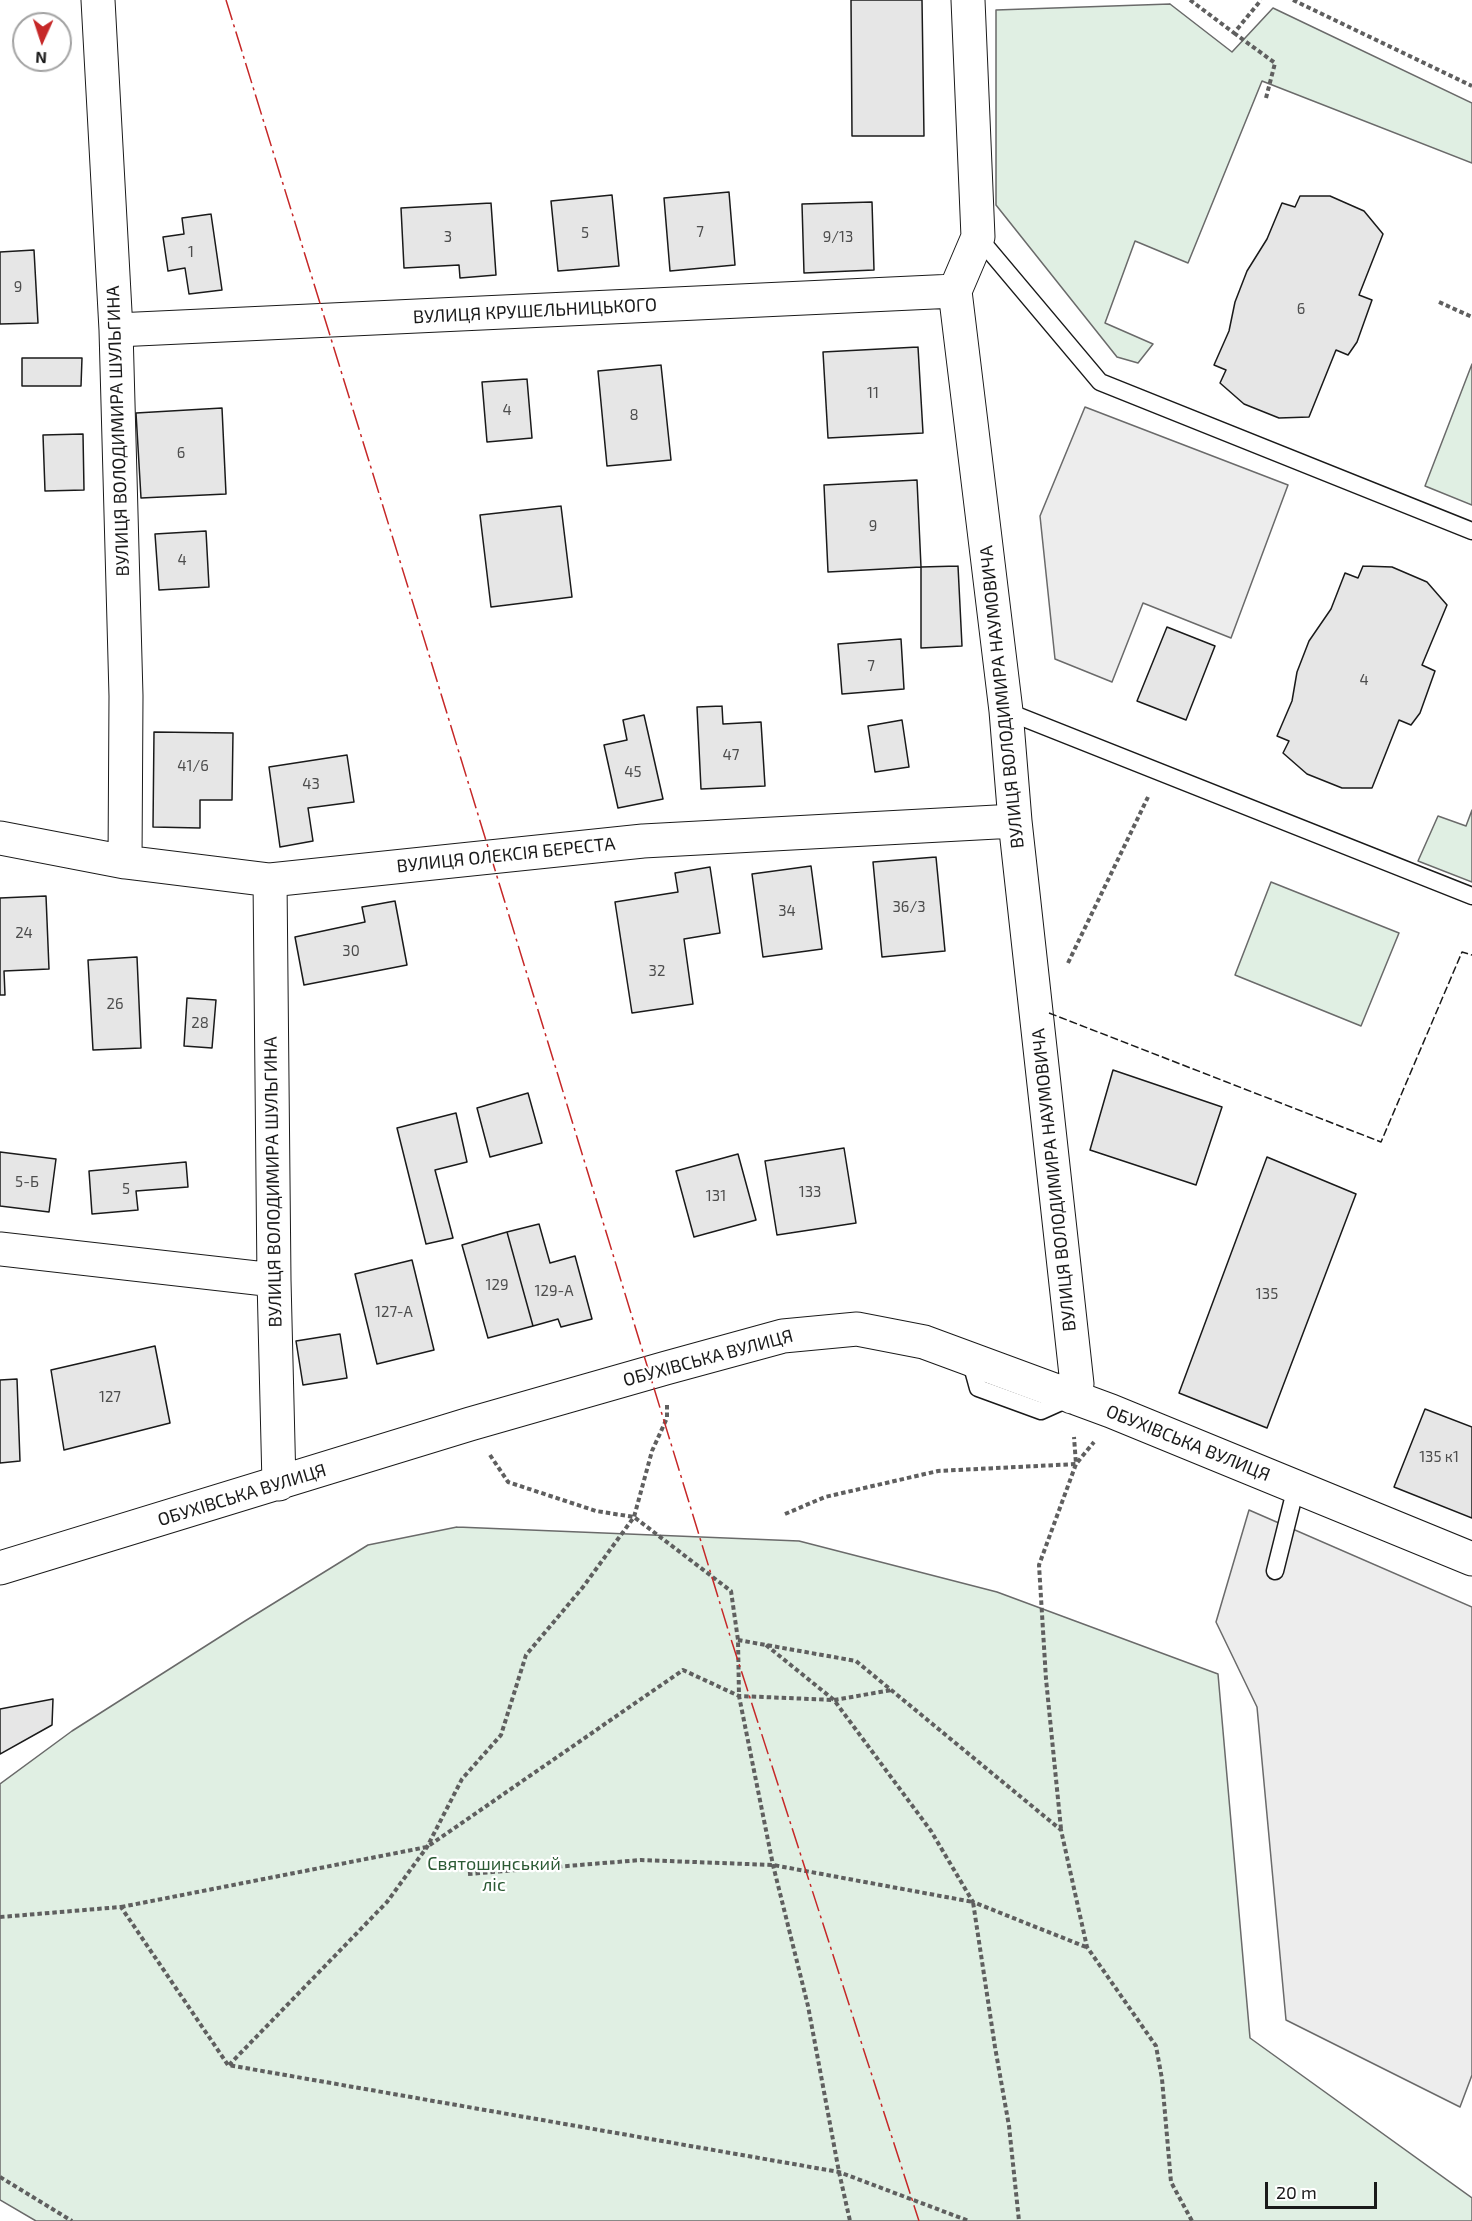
<!DOCTYPE html>
<html>
<head>
<meta charset="utf-8">
<style>
  body { margin:0 }
  #map { position:relative; width:1472px; height:2221px; overflow:hidden; background:#fff; font-family:"Exo 2",sans-serif }
  canvas { display:block }
  .north { position:absolute; left:12px; top:12px; width:60px; height:60px; box-sizing:border-box; background:#fff; border:2px solid #a3a3a3; border-radius:50%; rotate:183deg; font-size:16px; font-weight:700; line-height:24px; text-align:center; color:#1a1a1a }
  .north::after { content:''; display:block; margin:auto; width:21px; height:27px; background:#c62828; clip-path:polygon(50% 0,100% 100%,50% 72%,0 100%) }
  .scale { position:absolute; left:1265px; top:2182px; width:112px; height:27px; box-sizing:border-box; border:3px solid #1a1a1a; border-top:0; padding-left:8px; font-size:18px; line-height:21px; white-space:nowrap; color:#1a1a1a; -webkit-text-stroke:4px #fff; paint-order:stroke }
</style>
</head>
<body>
<div id="map">
<canvas width="1472" height="2221"></canvas>
<div class="north">N</div>
<div class="scale">20 m</div>
</div>
<script>
const context = document.querySelector('canvas').getContext('2d');
context.lineJoin = 'round';
function paint(path, color) {
  context.fillStyle = color;
  context.fill(path, 'evenodd');
}
function poly(rows) {
  const path = new Path2D();
  for (const r of rows) {
    path.moveTo(r[0], r[1]);
    for (let i = 2; i < r.length; i += 2) path.lineTo(r[i], r[i + 1]);
  }
  return path;
}
function stroke(path, color, width, dash) {
  context.strokeStyle = color;
  context.lineWidth = width;
  context.lineCap = dash ? 'butt' : 'round';
  context.setLineDash(dash || []);
  context.stroke(path);
}
function write(font, color, halo, rows, align = 'center') {
  context.font = font + ' "Exo 2",sans-serif';
  context.lineWidth = 4.5;
  context.setLineDash([]);
  context.textBaseline = 'middle';
  context.strokeStyle = halo;
  context.fillStyle = color;
  for (const [text, x, y, turn = 0] of rows) {
    context.save();
    context.translate(x, y);
    context.rotate((+turn || 0) * Math.PI / 180);
    context.textAlign = isNaN(turn) ? turn : align;
    if (halo) context.strokeText(text, 0, 0);
    context.fillText(text, 0, 0);
    context.restore();
  }
}
const green = poly([
  [1170,4,1232,52,1273,8,1472,103,1472,163,1262,81,1188,263,1135,241,1105,323,1153,344,1138,363,1117,357,996,205,996,10,1170,4],
  [1472,364,1472,505,1425,486,1472,364],
  [1472,810,1472,882,1418,861,1438,816,1466,826,1472,810],
  [1271,882,1399,933,1361,1026,1235,975,1271,882],
  [457,1527,799,1541,997,1592,1218,1674,1250,2038,1472,2198,1472,2221,36,2221,0,2200,0,1784,72,1731,245,1621,368,1545,457,1527]
]);
paint(green, '#e0efe3');
stroke(green, '#6a6a6a', 1.5);
const parking = poly([
  [1085,407,1288,485,1231,638,1143,603,1112,682,1055,659,1040,516,1085,407],
  [1249,1510,1472,1607,1472,2075,1460,2107,1286,2020,1257,1707,1216,1622,1249,1510]
]);
paint(parking, '#ededed');
stroke(parking, '#6a6a6a', 1.5);
const building = poly([
  [851,0,922,0,924,136,852,136,851,0],
  [729,192,735,265,670,271,664,198,729,192],
  [612,195,619,266,558,271,551,201,612,195],
  [1300,196,1330,196,1364,211,1383,234,1359,295,1372,300,1357,342,1348,355,1336,350,1309,417,1279,418,1244,404,1220,383,1226,370,1214,365,1229,331,1235,302,1247,271,1267,239,1282,203,1295,207,1300,196],
  [872,202,874,270,804,273,802,204,872,202],
  [491,203,496,275,460,278,459,265,404,268,401,208,491,203],
  [211,214,222,290,189,294,185,268,168,271,163,237,184,234,182,218,211,214],
  [34,250,38,323,0,324,0,252,34,250],
  [918,347,923,433,828,438,823,352,918,347],
  [22,358,82,358,81,386,22,386,22,358],
  [661,365,671,460,607,466,598,371,661,365],
  [527,379,532,438,487,442,482,382,527,379],
  [222,408,226,494,141,498,136,413,222,408],
  [83,434,84,490,45,491,43,435,83,434],
  [917,480,921,567,828,572,824,485,917,480],
  [561,506,572,597,491,607,480,515,561,506],
  [206,531,209,587,159,590,155,534,206,531],
  [958,566,962,646,921,648,921,567,958,566],
  [1363,566,1392,567,1427,582,1447,605,1422,665,1435,671,1420,713,1411,725,1399,720,1372,788,1342,788,1307,774,1283,753,1289,741,1277,736,1292,701,1297,672,1309,641,1331,609,1345,573,1358,578,1363,566],
  [1167,627,1215,646,1186,720,1137,701,1167,627],
  [901,639,904,689,842,694,838,644,901,639],
  [722,706,723,724,761,722,765,786,701,789,697,707,722,706],
  [644,715,663,799,618,808,604,745,627,740,623,720,644,715],
  [902,720,909,767,875,772,868,726,902,720],
  [154,732,233,733,232,800,200,800,200,828,153,827,154,732],
  [347,755,354,802,308,808,313,841,280,847,269,767,347,755],
  [936,857,945,951,882,957,873,862,936,857],
  [811,866,822,949,763,957,752,874,811,866],
  [710,867,720,933,684,939,693,1004,632,1013,615,902,678,892,675,873,710,867],
  [46,896,49,969,4,971,5,995,0,995,0,898,46,896],
  [395,901,407,965,304,985,295,937,365,922,362,907,395,901],
  [137,957,141,1048,93,1050,88,960,137,957],
  [187,998,216,1000,212,1048,184,1046,187,998],
  [1113,1070,1222,1107,1196,1185,1090,1150,1113,1070],
  [528,1093,542,1143,490,1157,477,1108,528,1093],
  [456,1113,467,1162,435,1170,453,1238,426,1244,397,1128,456,1113],
  [844,1148,856,1223,777,1235,765,1161,844,1148],
  [0,1152,56,1159,49,1212,0,1206,0,1152],
  [738,1154,756,1220,694,1237,676,1171,738,1154],
  [1267,1157,1356,1194,1267,1428,1179,1393,1267,1157],
  [186,1162,188,1187,136,1191,138,1210,92,1214,89,1171,186,1162],
  [539,1224,550,1263,575,1256,592,1319,561,1327,558,1319,533,1326,507,1232,539,1224],
  [507,1232,533,1326,488,1338,462,1245,507,1232],
  [412,1260,434,1350,377,1364,355,1274,412,1260],
  [340,1334,347,1378,303,1385,296,1341,340,1334],
  [155,1346,170,1423,64,1450,51,1370,155,1346],
  [17,1379,20,1461,0,1463,0,1380,17,1379],
  [1425,1409,1472,1427,1472,1518,1394,1487,1425,1409],
  [53,1699,52,1725,0,1754,0,1709,53,1699]
]);
paint(building, '#e6e6e6');
stroke(building, '#1a1a1a', 1.5);
const service = poly([
  [978,237,1100,382,1472,531],
  [1006,711,1472,896],
  [970,1359,978,1388,1041,1411,1070,1398],
  [1275,1571,1296,1487]
]);
const minor = poly([
  [98,0,116,330,126,696,125,862],
  [968,0,978,237,955,291,1006,711,1015,821,1077,1384,1072,1397],
  [116,330,955,291],
  [0,838,125,862,270,880,643,841,1015,821],
  [270,880,274,1280,279,1484],
  [0,1249,274,1280],
  [0,1568,470,1424,666,1368,783,1336,857,1329,924,1342,1111,1411,1472,1559]
]);
stroke(service, '#1a1a1a', 19);
stroke(minor, '#1a1a1a', 35);
stroke(poly([
  [1190,0,1234,33,1261,0],
  [1293,0,1472,86],
  [1234,33,1275,63,1266,98],
  [1439,302,1472,317],
  [1068,963,1148,797],
  [490,1455,508,1482,596,1511,634,1517,731,1591,738,1640,739,1696,773,1865,808,2006,839,2172,850,2221],
  [785,1514,825,1497,938,1471,1076,1464,1094,1442],
  [738,1640,856,1661,1061,1830,1087,1947,1156,2046,1162,2079,1171,2182,1192,2221],
  [766,1645,834,1700,931,1831,973,1902,1086,1947],
  [1061,1829,1046,1679,1039,1565,1076,1464,1074,1437],
  [468,1874,641,1860,773,1865,973,1902,995,2047,1009,2126,1019,2221],
  [121,1907,427,1847,683,1670,739,1696,834,1700,892,1690],
  [0,1917,121,1907,228,2065,839,2172,969,2221],
  [229,2065,387,1902,427,1847,462,1779,501,1735,526,1655,583,1587,634,1517,652,1451,667,1418,667,1404],
  [0,2177,72,2221]
]), '#5f5f5f', 4, [4.5, 3]);
stroke(service, '#fff', 16);
stroke(minor, '#fff', 33);
stroke(poly([
  [1049,1013,1381,1142,1462,952,1472,955]
]), '#1a1a1a', 1.5, [8, 3]);
stroke(poly([
  [226,0,430,658,730,1636,919,2221]
]), '#c62828', 1.5, [21, 4.5, 3, 4.5]);
write('15px', '#4d4d4d', null, [
  ["7",700,232],
  ["5",585,233],
  ["3",448,237],
  ["9/13",838,237],
  ["1",191,252],
  ["9",18,287],
  ["6",1301,309],
  ["11",873,393],
  ["4",507,410],
  ["8",634,415],
  ["6",181,453],
  ["9",873,526],
  ["4",182,560],
  ["7",871,666],
  ["4",1364,680],
  ["47",731,755],
  ["41/6",193,766],
  ["45",633,772],
  ["43",311,784],
  ["36/3",909,907],
  ["34",787,911],
  ["24",24,933],
  ["30",351,951],
  ["32",657,971],
  ["26",115,1004],
  ["28",200,1023],
  ["5-Б",27,1182],
  ["5",126,1189],
  ["133",810,1192],
  ["131",716,1196],
  ["129",497,1285],
  ["129-А",554,1291],
  ["135",1267,1294],
  ["127-А",394,1312],
  ["127",110,1397],
  ["135 к1",1439,1457]
]);
write('18px', '#1a1a1a', '#fff', [
  ["ВУЛИЦЯ КРУШЕЛЬНИЦЬКОГО",535,311,-3],
  ["ВУЛИЦЯ ВОЛОДИМИРА ШУЛЬГИНА",118,431,-92],
  ["ВУЛИЦЯ ВОЛОДИМИРА НАУМОВИЧА",1002,697,-96],
  ["ВУЛИЦЯ ОЛЕКСІЯ БЕРЕСТА",506,855,-6],
  ["ВУЛИЦЯ ВОЛОДИМИРА НАУМОВИЧА",1054,1180,-96],
  ["ВУЛИЦЯ ВОЛОДИМИРА ШУЛЬГИНА",273,1182,-91],
  ["ОБУХІВСЬКА ВУЛИЦЯ",708,1358,-15],
  ["ОБУХІВСЬКА ВУЛИЦЯ",1188,1443,22],
  ["ОБУХІВСЬКА ВУЛИЦЯ",242,1495,-17]
]);
write('18px', '#2b5a34', '#fff', [
  ["Святошинський",494,1864],
  ["ліс",494,1885]
]);
</script>
</body>
</html>
